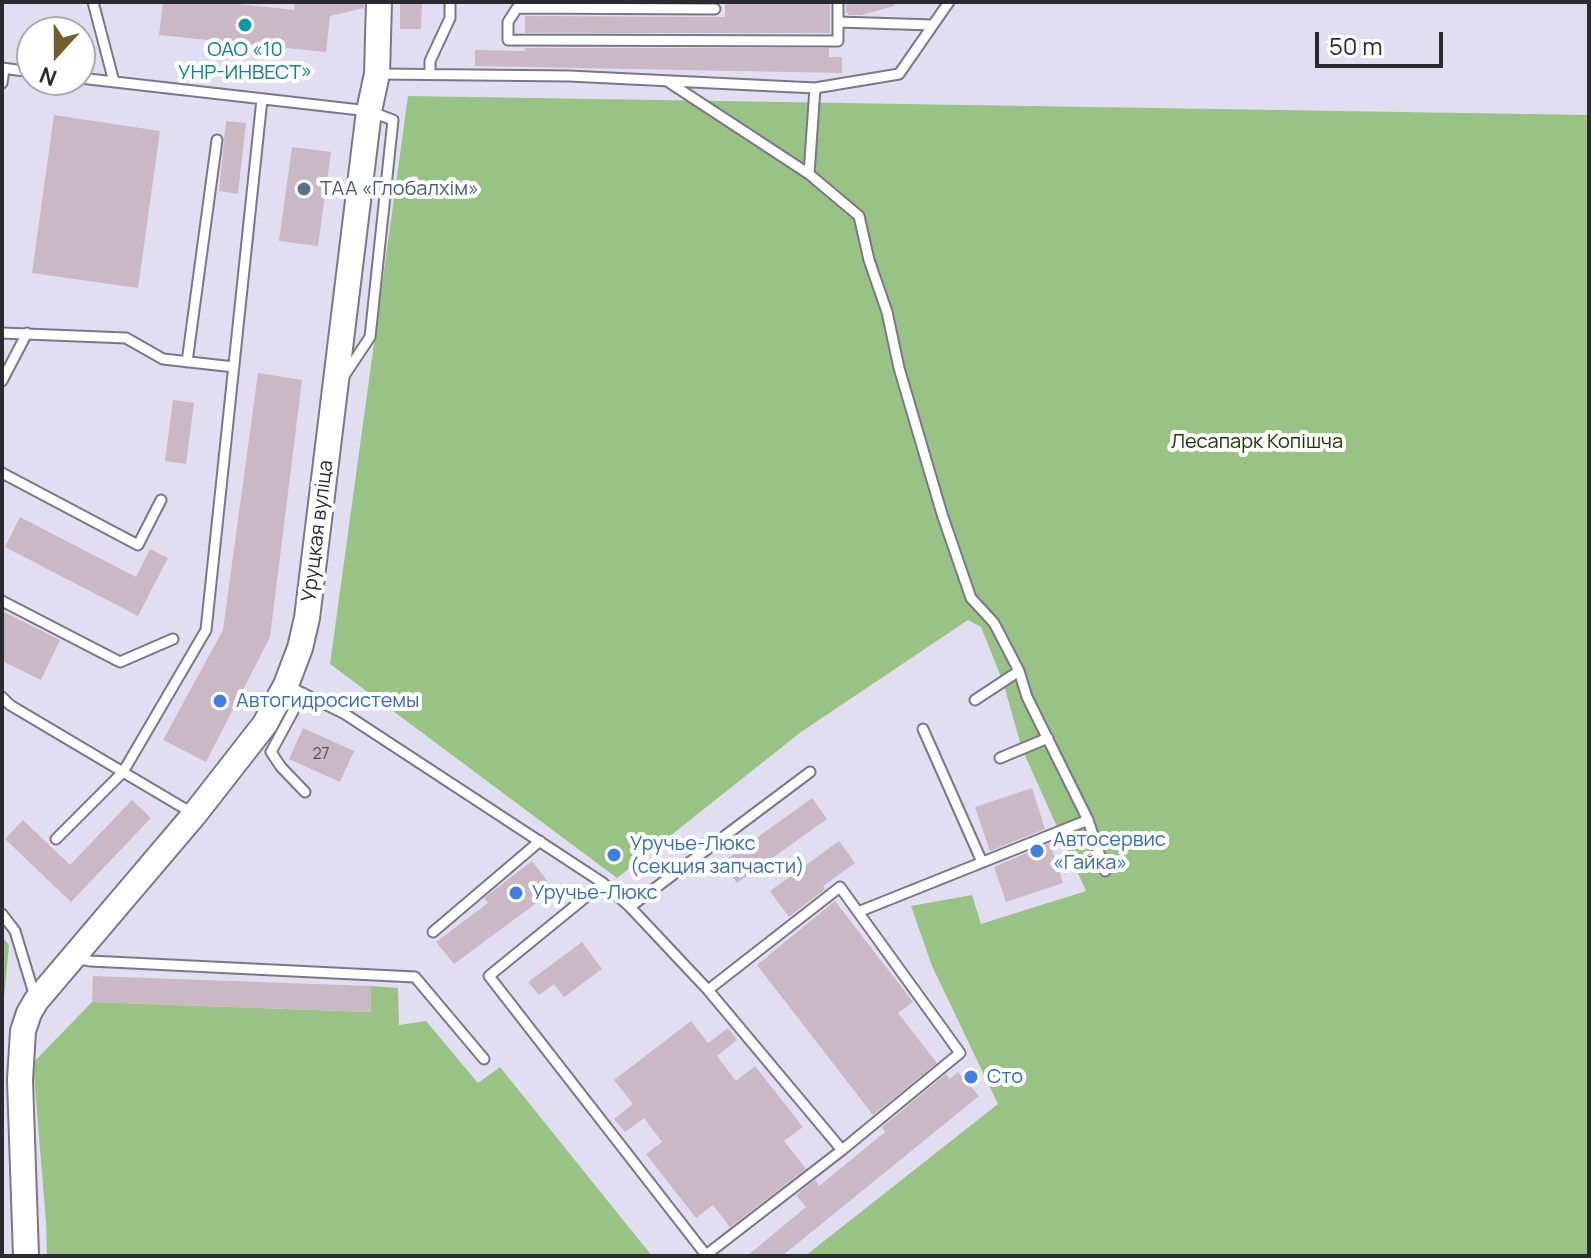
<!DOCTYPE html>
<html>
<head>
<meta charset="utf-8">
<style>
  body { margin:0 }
  #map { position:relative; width:1591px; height:1258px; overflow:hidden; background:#e1def2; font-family:Manrope,sans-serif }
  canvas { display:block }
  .frame { position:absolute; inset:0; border:4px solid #2b2a31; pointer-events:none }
  .north { position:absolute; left:16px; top:16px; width:80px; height:80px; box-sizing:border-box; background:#fff; border:2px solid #aaaaad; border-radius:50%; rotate:201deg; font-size:22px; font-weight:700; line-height:32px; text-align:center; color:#2b2a31 }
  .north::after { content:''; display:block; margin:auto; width:28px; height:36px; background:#755e2e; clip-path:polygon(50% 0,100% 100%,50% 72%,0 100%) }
  .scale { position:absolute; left:1315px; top:32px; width:128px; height:36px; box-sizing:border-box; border:4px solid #2b2a31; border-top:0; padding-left:10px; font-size:24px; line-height:28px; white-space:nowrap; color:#2b2a31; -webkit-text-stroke:6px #fff; paint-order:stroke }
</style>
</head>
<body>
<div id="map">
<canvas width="1591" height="1258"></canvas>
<div class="frame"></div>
<div class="north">N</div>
<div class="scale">50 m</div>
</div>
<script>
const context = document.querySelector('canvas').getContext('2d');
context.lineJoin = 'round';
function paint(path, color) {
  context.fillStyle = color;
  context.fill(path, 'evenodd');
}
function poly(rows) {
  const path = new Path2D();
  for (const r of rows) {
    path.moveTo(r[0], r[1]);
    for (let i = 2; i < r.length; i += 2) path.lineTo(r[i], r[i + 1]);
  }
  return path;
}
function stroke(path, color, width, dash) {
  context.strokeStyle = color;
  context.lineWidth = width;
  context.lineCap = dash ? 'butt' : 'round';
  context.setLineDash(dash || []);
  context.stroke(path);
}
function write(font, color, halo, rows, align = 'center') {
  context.font = font + ' Manrope,sans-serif';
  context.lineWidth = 8;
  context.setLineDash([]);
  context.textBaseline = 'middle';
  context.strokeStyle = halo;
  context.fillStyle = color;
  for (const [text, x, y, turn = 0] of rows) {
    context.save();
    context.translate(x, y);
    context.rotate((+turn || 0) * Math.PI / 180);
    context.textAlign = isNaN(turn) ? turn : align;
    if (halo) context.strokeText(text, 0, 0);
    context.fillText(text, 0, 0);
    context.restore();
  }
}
paint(poly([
  [408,96,1589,115,1589,1256,805,1256,998,1104,932,966,911,906,972,895,981,924,1086,891,1022,749,1003,682,981,627,968,620,801,732,617,878,330,664],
  [2,937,9,945,2,1020],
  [371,986,398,988,399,1025,426,1021,478,1083,500,1067,652,1256,47,1256,46,1222,33,1063,92,1002,370,1012]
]), '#99c384');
paint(poly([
  [163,2,219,2,295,10,293,2,364,2,364,8,330,16,326,52,159,35],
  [400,2,422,2,421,29,400,29],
  [725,2,830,2,830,33,525,33,525,16,725,17],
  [846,2,894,2,894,6,862,15,849,15,846,12],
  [525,48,829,48,829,57,842,57,842,73,475,66,475,50,525,51],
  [54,115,160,131,138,288,32,273],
  [226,121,246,123,238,194,219,191],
  [292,147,331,152,318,246,279,241],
  [258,373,302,380,270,637,206,762,163,740,223,630],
  [173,400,194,403,186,464,165,461],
  [20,517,136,577,150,549,168,558,138,616,5,547],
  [2,611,60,640,41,680,2,661],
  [303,728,354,751,340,782,289,759],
  [1032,788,1045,829,990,851,975,807],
  [812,798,827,819,737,883,722,863],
  [132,800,151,818,71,902,5,839,23,820,70,865],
  [839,841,855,863,823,886,825,889,789,917,770,891],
  [1050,843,1063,883,1006,902,994,867],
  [532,861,554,890,454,964,436,942,488,903,484,898],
  [835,901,913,1002,898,1013,937,1063,873,1115,757,965],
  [582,942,602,969,564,997,554,984,539,995,528,982],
  [93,976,371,986,371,1012,92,1002],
  [691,1021,708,1043,728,1028,737,1040,717,1056,736,1081,755,1066,803,1127,784,1141,806,1169,730,1227,713,1205,696,1218,646,1154,662,1142,644,1118,625,1132,614,1119,633,1104,614,1080],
  [958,1072,979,1096,782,1256,747,1256,806,1207,796,1195,815,1180,819,1186,885,1132,882,1127,946,1074,950,1079]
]), '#cab8c5');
const service = poly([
  [93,2,114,82],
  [715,9,517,8,508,22,508,40,838,41,838,2],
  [838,22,933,25],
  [2,68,32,72],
  [380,74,569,76,815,88,899,74,949,2],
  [430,74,430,61,450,18,450,2],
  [80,78,369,111,393,120,370,337,344,376],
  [667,81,809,174,859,216,869,260,887,312,899,368,942,514,971,598,994,623,1019,671,1027,697,1088,820,1105,871],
  [2,83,4,69],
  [809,174,815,88],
  [2,333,126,338,163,359,234,367],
  [187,362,217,140],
  [2,381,27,333],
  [2,473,138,545,161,500],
  [2,601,120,662,173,639],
  [286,685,345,714,603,883,630,907,708,990,842,1150,706,1255,489,976,603,883],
  [303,693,271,752,281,767,305,792],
  [2,697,10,705,192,813],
  [975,700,1019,671],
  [923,729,982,862],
  [1000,758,1048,738],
  [56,839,123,772,206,630,262,99],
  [630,907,810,772],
  [858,912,1088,820],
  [2,914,15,931,35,997],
  [433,932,540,841],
  [76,958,90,961,415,977,484,1059],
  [708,990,840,887,960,1053,842,1150]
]);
const tertiary = poly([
  [26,1256,20,1080,23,1031,29,1013,36,1001,194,815,265,724,286,685,300,648,307,618,369,111,377,74,379,2]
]);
stroke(service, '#7a7789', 13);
stroke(tertiary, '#7a7789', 28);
stroke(service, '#fff', 9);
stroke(tertiary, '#fff', 24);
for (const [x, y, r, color] of [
  [245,25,8,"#0f9aa8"],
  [304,189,8,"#5c6f8a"],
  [220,701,8,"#3f7fe0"],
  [1037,851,8,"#3f7fe0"],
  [614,855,8,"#3f7fe0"],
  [516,893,8,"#3f7fe0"],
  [971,1077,8,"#3f7fe0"]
]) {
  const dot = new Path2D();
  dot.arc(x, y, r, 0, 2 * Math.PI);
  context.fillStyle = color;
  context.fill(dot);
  stroke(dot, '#fff', 3);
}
write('16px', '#534e56', null, [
  ["27",321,755]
]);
write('20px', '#0d838f', '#fff', [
  ["ОАО «10",245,50],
  ["УНР-ИНВЕСТ»",245,73]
]);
write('20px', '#4e5e75', '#fff', [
  ["ТАА «Глобалхім»",320,189]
], 'left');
write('20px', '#143500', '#fff', [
  ["Лесапарк Копішча",1257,442]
]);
write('20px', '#2b2a31', '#fff', [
  ["Уруцкая вуліца",318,531,-83]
]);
write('20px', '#366cbe', '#fff', [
  ["Автогидросистемы",236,701],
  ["Автосервис",1053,840],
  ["«Гайка»",1053,863],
  ["Уручье-Люкс",630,844],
  ["(секция запчасти)",630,867],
  ["Уручье-Люкс",532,893],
  ["Сто",987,1077]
], 'left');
</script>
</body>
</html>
